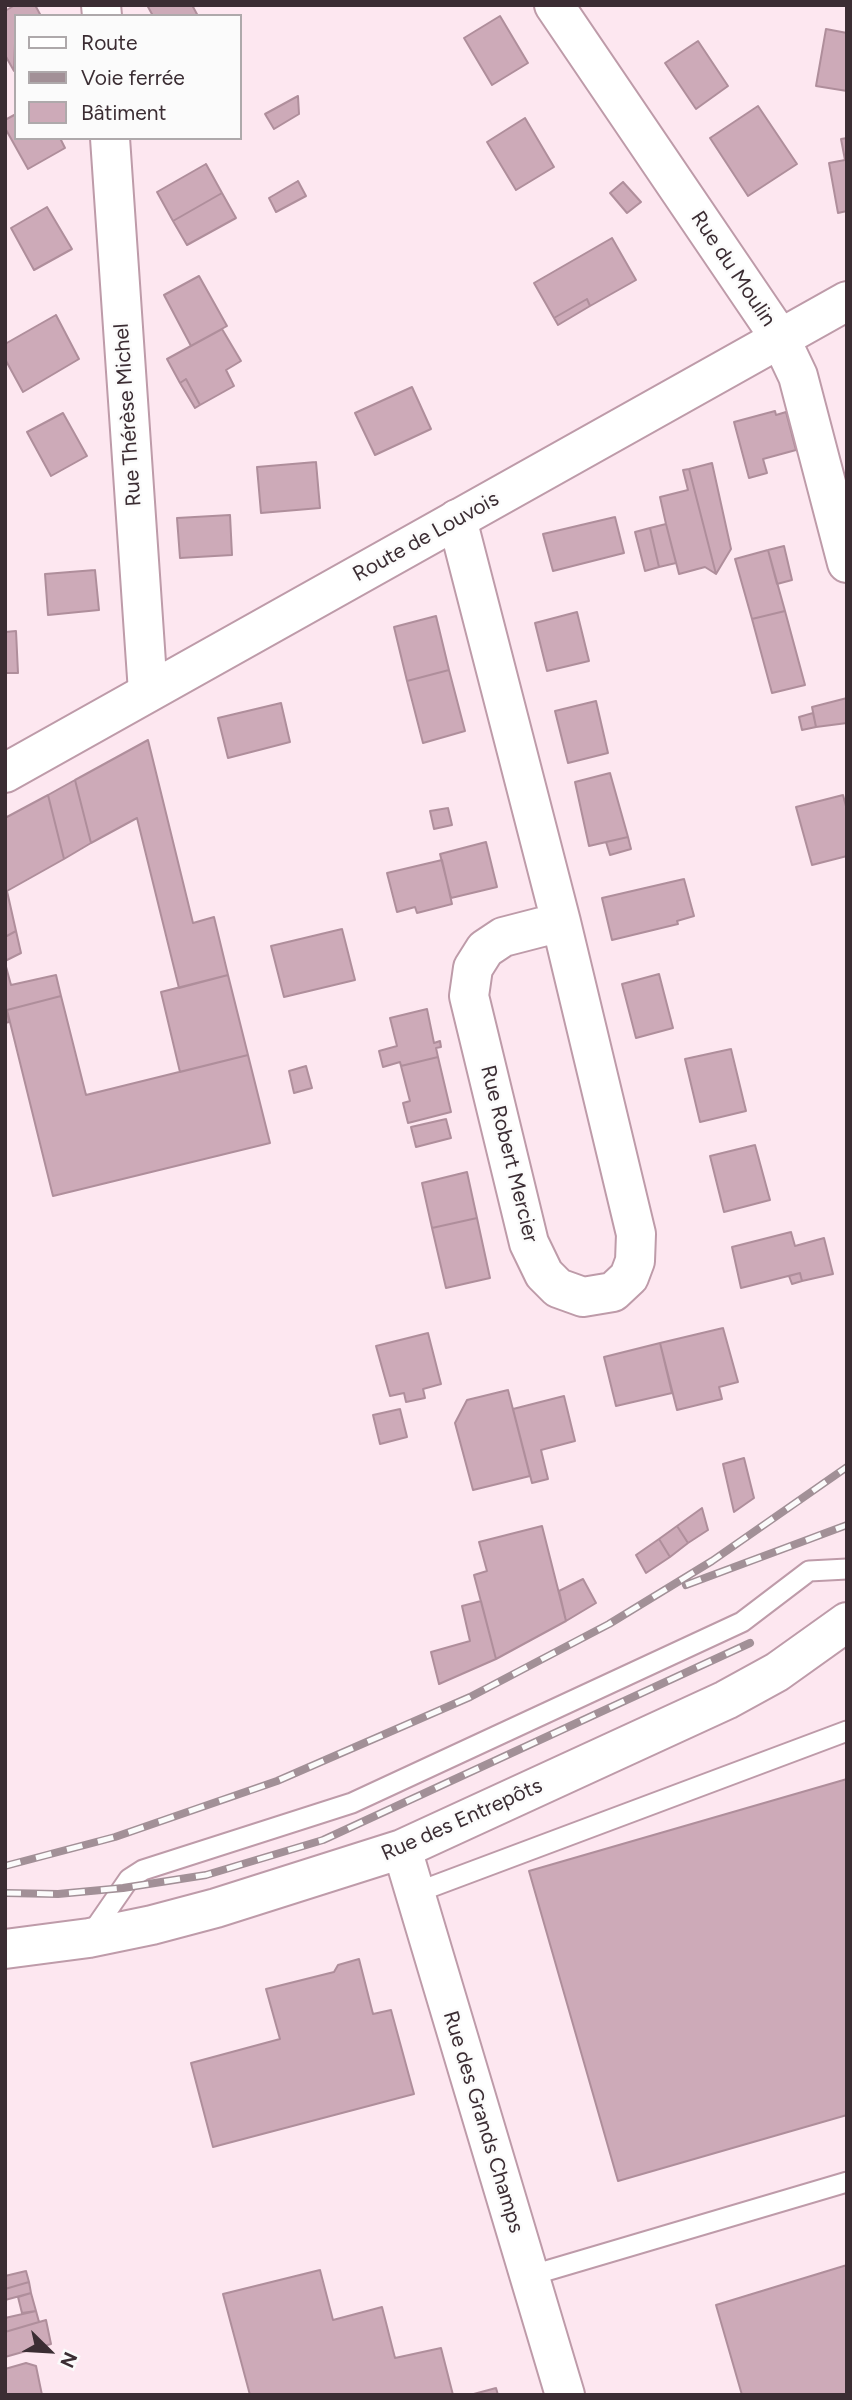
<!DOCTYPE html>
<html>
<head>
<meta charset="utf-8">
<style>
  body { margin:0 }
  #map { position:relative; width:852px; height:2400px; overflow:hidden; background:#fde7f0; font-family:Figtree,sans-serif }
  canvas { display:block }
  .frame { position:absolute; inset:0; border:7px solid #3b2d33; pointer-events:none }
  .legend { position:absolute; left:14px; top:14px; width:228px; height:126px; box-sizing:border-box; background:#fbfbfb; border:2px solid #aea9ab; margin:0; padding:9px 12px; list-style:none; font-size:21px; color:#3b2d33 }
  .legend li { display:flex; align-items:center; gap:14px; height:35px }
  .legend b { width:35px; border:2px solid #aea9ab }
  .north { position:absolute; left:14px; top:2316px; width:70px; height:70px; -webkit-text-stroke:5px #fbfbfb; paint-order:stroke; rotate:114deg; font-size:19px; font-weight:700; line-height:28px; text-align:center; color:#3b2d33 }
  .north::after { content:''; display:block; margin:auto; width:24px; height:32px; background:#3b2d33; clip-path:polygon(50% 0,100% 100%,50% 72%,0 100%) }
</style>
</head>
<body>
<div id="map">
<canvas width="852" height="2400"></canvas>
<div class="frame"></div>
<ul class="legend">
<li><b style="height:9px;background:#fff"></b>Route</li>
<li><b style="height:9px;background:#a29097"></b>Voie ferrée</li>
<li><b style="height:19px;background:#cdaab8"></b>Bâtiment</li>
</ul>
<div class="north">N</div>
</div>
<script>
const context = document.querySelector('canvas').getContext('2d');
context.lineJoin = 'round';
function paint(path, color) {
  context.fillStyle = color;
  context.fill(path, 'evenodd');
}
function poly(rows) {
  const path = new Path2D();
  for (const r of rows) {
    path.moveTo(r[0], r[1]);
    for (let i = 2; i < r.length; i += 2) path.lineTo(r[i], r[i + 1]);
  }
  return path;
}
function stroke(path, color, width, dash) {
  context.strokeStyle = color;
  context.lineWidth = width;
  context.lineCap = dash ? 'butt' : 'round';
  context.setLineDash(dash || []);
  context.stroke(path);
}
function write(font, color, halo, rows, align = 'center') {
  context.font = font + ' Figtree,sans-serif';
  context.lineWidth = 5;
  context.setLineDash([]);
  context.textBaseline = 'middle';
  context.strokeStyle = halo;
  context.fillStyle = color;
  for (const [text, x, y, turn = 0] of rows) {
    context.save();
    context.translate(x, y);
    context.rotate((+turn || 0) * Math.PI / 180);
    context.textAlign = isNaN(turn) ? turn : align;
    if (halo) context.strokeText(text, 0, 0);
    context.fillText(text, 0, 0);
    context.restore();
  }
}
const building = poly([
  [15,5,35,5,41,16,16,16,14,71,5,55,5,11,15,5],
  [147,5,192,5,198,16,153,16,147,5],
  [500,16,528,63,492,85,464,38,500,16],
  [826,29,847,33,847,91,816,86,826,29],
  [698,41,728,86,696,109,665,63,698,41],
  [298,96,299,114,274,129,265,114,298,96],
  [758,106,797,164,748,196,710,138,758,106],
  [16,114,16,138,60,138,65,148,28,169,5,128,5,120,16,114],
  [525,118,554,167,516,190,487,142,525,118],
  [847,138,847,211,838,213,829,163,845,160,841,139,847,138],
  [206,164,222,193,173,221,157,192,206,164],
  [298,181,306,196,276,212,269,198,298,181],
  [623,182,641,202,627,213,610,193,623,182],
  [222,193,236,218,187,245,173,221,222,193],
  [47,207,72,249,34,270,11,228,47,207],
  [612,238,636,280,590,306,587,299,554,318,534,283,612,238],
  [199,276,227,326,191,346,164,295,199,276],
  [587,299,590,306,558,325,554,318,587,299],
  [56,315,79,359,23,392,5,359,5,344,56,315],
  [222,329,241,361,226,370,234,386,200,405,186,379,180,383,167,359,222,329],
  [186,379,200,405,195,408,180,383,186,379],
  [412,387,431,429,375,455,355,413,412,387],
  [775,411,776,415,786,412,796,450,763,459,767,473,749,478,734,422,775,411],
  [63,413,87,456,51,476,27,432,63,413],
  [316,462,320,508,261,513,257,467,316,462],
  [712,463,731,549,716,574,689,469,712,463],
  [689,469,716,574,705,567,679,574,666,524,660,497,688,490,683,470,689,469],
  [230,515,232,555,180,558,177,518,230,515],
  [615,517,624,553,553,571,543,534,615,517],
  [666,524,676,563,659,567,650,528,666,524],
  [650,528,659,567,645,571,635,532,650,528],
  [784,546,792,580,777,584,768,550,784,546],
  [768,550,785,611,752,619,735,559,768,550],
  [95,570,99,610,48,615,45,574,95,570],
  [785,611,805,685,772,693,752,619,785,611],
  [577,612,589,661,547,671,535,623,577,612],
  [436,616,449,670,407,681,394,627,436,616],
  [16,631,18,673,5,673,5,632,16,631],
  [449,670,465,731,423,743,407,681,449,670],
  [847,698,847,723,816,727,812,707,847,698],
  [596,701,608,753,568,763,555,711,596,701],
  [281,703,290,742,228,758,218,718,281,703],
  [813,713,816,727,802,730,799,717,813,713],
  [148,740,193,923,214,917,228,975,179,988,137,818,91,843,75,780,148,740],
  [610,773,628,837,589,846,575,782,610,773],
  [75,780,91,843,64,859,48,795,75,780],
  [48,795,64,859,7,891,16,931,5,937,5,818,48,795],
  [843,795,847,810,847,856,812,865,796,807,843,795],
  [448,808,452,825,434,829,430,811,448,808],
  [628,837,631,849,610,855,606,842,628,837],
  [486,842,497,887,451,898,440,854,486,842],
  [442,860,452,904,417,913,415,907,397,912,387,873,442,860],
  [684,879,694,916,677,921,678,924,612,940,602,898,684,879],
  [342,929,355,980,284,997,271,946,342,929],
  [16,931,21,953,5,961,5,937,16,931],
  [5,963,11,985,56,975,61,996,7,1010,9,1022,5,1023,5,963],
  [659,974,673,1028,636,1038,622,984,659,974],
  [228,975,248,1055,180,1072,161,992,228,975],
  [61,996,86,1095,248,1055,270,1143,53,1196,7,1010,61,996],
  [427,1009,434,1043,440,1041,441,1047,436,1048,438,1057,401,1066,400,1062,383,1067,379,1051,397,1046,390,1018,427,1009],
  [731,1049,746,1111,700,1122,685,1059,731,1049],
  [438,1057,451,1112,408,1123,403,1103,410,1101,401,1066,438,1057],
  [306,1066,312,1088,294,1093,289,1071,306,1066],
  [446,1119,451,1138,416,1147,411,1127,446,1119],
  [755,1145,770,1200,724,1212,710,1156,755,1145],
  [467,1172,477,1218,432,1228,422,1183,467,1172],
  [477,1218,490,1278,446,1288,432,1228,477,1218],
  [791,1232,795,1246,824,1238,833,1274,802,1281,800,1273,741,1288,732,1247,791,1232],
  [800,1273,802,1281,792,1284,789,1276,800,1273],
  [723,1328,738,1382,719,1387,722,1399,677,1410,660,1343,723,1328],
  [428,1333,441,1384,423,1389,425,1398,406,1402,404,1393,390,1396,376,1346,428,1333],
  [660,1343,672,1393,616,1406,604,1357,660,1343],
  [508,1390,530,1476,473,1490,455,1423,467,1400,508,1390],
  [564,1396,575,1441,541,1450,548,1479,532,1483,513,1409,564,1396],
  [400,1409,407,1437,380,1444,373,1415,400,1409],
  [744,1458,754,1498,734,1512,723,1464,744,1458],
  [702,1508,708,1530,688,1543,677,1526,702,1508],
  [542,1526,566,1621,496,1659,474,1575,487,1571,479,1542,542,1526],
  [677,1526,688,1543,670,1557,659,1539,677,1526],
  [659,1539,670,1557,646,1573,636,1555,659,1539],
  [583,1579,596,1603,566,1621,559,1591,583,1579],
  [481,1601,496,1659,439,1684,431,1652,470,1641,462,1606,481,1601],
  [847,1779,847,2115,618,2181,529,1871,847,1779],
  [359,1959,373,2014,391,2010,414,2094,213,2147,191,2063,280,2039,266,1989,334,1972,338,1965,359,1959],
  [847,2265,847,2395,742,2395,716,2305,847,2265],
  [320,2270,333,2320,382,2307,395,2358,441,2348,453,2395,250,2395,223,2294,320,2270],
  [26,2271,29,2282,5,2289,5,2276,26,2271],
  [29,2282,31,2293,5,2300,5,2289,29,2282],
  [31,2293,36,2311,22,2313,18,2297,31,2293],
  [36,2311,39,2322,5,2332,5,2318,36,2311],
  [46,2320,51,2344,5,2357,5,2332,46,2320],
  [26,2363,36,2366,42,2395,5,2395,5,2369,26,2363],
  [496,2388,498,2395,470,2395,496,2388]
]);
paint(building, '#cdaab8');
stroke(building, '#af8e9b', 2);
const service = poly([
  [415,1893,847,1731],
  [89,1937,129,1879,143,1870,352,1803,742,1622,809,1571,847,1569],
  [529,2276,847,2182]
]);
const minor = poly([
  [101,5,102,16],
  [554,5,780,338,798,376,847,563],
  [110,138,148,692],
  [457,519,561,922,636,1234,635,1261,629,1277,613,1292,583,1297,558,1288,544,1274,529,1243,469,996,473,968,485,949,503,937,561,922],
  [402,1849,565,2395],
  [5,1949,89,1938,152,1925,216,1908,402,1849,726,1700,777,1672,847,1622]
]);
const tertiary = poly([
  [5,773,847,301]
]);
stroke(service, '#be9ba9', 23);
stroke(minor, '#be9ba9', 42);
stroke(tertiary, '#be9ba9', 42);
stroke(service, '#fff', 19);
stroke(minor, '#fff', 38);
stroke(tertiary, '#fff', 38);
const rail = poly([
  [686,1585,847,1525],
  [5,1866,115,1837,277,1781,470,1697,609,1624,712,1561,847,1467],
  [5,1893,58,1894,123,1888,206,1875,323,1840,750,1643]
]);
stroke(rail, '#a29097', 8);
stroke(rail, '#fbfbfb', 5, [16]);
write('21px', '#3b2d33', '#fbfbfb', [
  ["Rue du Moulin",733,269,56],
  ["Rue Thérèse Michel",128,415,-94],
  ["Route de Louvois",426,537,-29],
  ["Rue Robert Mercier",509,1154,76],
  ["Rue des Entrepôts",462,1820,-24],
  ["Rue des Grands Champs",483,2122,73]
]);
</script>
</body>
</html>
